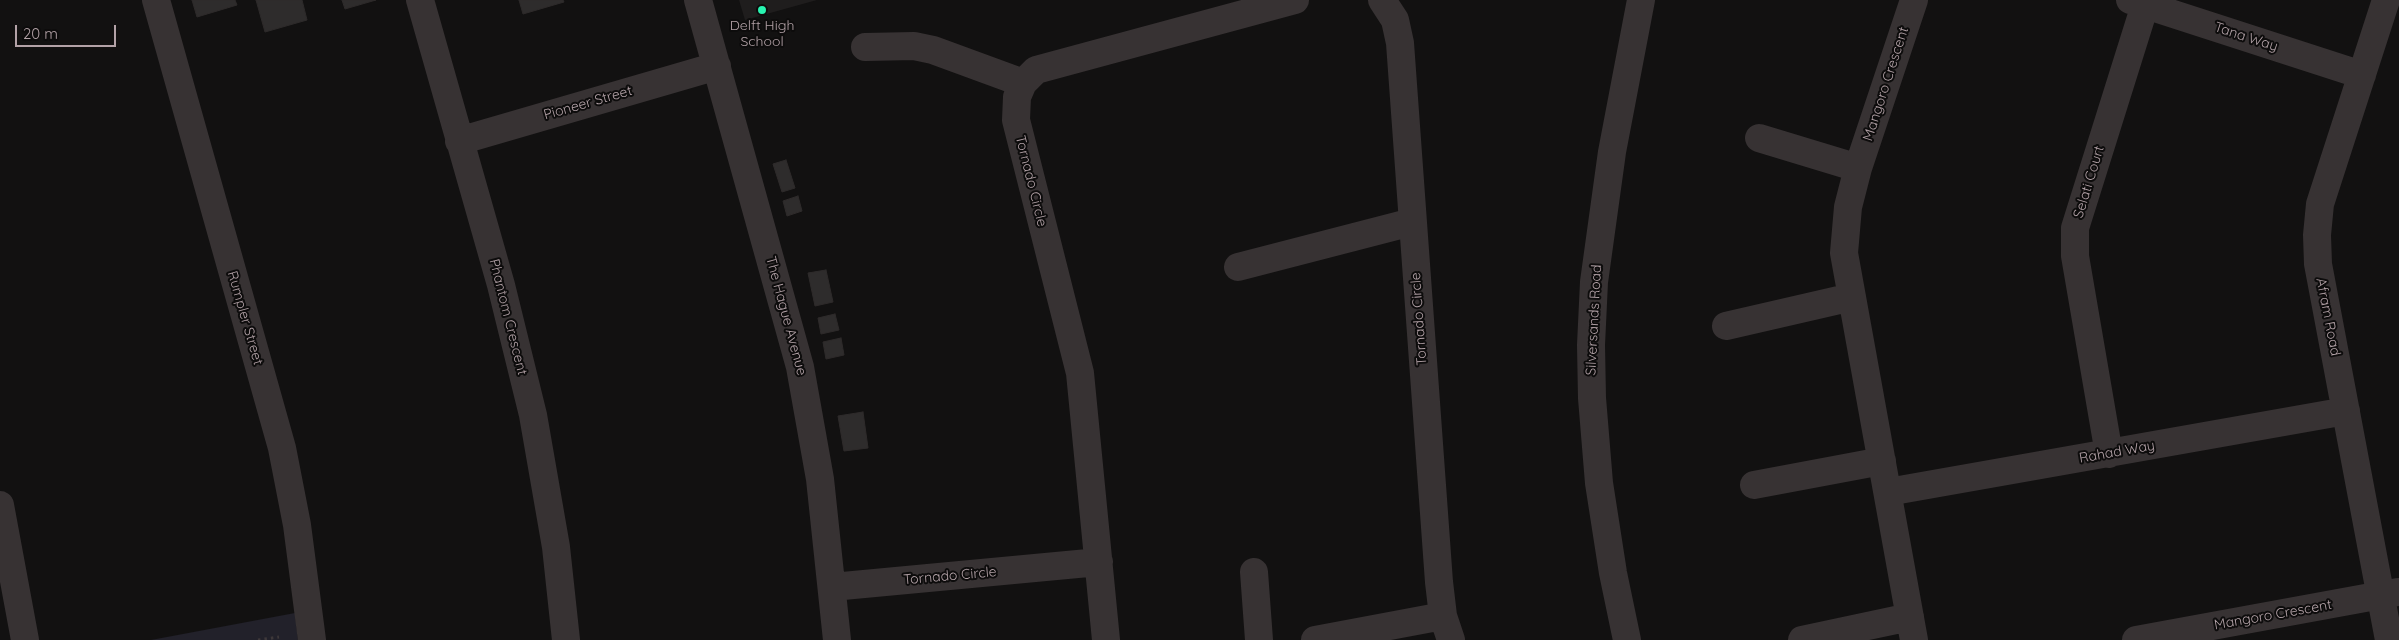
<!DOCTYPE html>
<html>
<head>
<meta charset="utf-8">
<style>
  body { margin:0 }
  #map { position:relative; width:2399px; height:640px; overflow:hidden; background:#121111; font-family:Quicksand,sans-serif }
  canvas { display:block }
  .scale { position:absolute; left:15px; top:25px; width:101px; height:22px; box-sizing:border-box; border:2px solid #b3a2a7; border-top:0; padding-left:6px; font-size:15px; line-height:18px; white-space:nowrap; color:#b3a2a7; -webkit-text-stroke:4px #0d0c0c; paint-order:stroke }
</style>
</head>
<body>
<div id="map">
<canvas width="2399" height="640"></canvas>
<div class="scale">20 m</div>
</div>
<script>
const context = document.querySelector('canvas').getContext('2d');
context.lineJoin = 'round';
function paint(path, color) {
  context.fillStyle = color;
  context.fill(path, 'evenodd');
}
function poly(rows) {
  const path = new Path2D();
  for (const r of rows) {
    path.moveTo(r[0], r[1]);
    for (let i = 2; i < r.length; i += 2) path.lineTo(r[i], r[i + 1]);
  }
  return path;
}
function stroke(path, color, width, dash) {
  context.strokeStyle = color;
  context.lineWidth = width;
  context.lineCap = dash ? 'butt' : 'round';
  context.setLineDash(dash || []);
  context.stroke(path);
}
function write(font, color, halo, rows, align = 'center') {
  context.font = font + ' Quicksand,sans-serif';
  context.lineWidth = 4;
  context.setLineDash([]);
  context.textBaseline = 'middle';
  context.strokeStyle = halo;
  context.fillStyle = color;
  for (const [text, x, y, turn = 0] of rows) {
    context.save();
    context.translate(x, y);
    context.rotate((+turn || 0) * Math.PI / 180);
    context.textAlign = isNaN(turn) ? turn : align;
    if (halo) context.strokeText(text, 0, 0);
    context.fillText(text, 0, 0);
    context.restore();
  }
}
paint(poly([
  [739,0,817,0,745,20]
]), '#1f1d1d');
paint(poly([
  [295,613,298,640,151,640]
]), '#22212a');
const building = poly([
  [192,0,235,0,237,5,197,17,192,0],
  [256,0,302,0,307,20,265,32,256,0],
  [342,0,376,0,345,9,342,0],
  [519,0,563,0,564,2,523,14,519,0],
  [786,160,795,188,782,192,773,164,786,160],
  [798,196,802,211,787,216,783,201,798,196],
  [826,270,833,302,815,306,808,273,826,270],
  [835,314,839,330,821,334,818,318,835,314],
  [841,338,844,355,826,359,823,342,841,338],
  [863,412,868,448,844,451,838,416,863,412]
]);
paint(building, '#2e2c2c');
stroke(building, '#2e2b2b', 1);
stroke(poly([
  [258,640,279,637]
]), '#3e383a', 3, [2.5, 4]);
stroke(poly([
  [156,0,282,448,297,525,312,640],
  [420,0,501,285,533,415,556,547,566,640],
  [698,0,800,367,820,479,837,640],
  [1382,0,1395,20,1400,43,1439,582,1443,616,1451,640],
  [1914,0,1858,168,1848,207,1844,253,1914,640],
  [2130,0,2362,75],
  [2386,0,2320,204,2317,235,2318,264,2389,640],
  [865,47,914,46,933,50,1023,83],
  [1759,138,1858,168],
  [459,141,717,66],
  [1238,267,1412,222],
  [1726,326,1852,297],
  [2109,454,2075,256,2075,228,2145,5],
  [1754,485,1882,461],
  [1888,492,2346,411],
  [0,505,25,640],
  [1254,572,1259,640],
  [832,587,1099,562],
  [1106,640,1080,373,1016,120,1017,97,1023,83,1036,70,1295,0],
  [1315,640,1443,616],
  [1627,640,1613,573,1599,483,1592,398,1591,345,1594,282,1612,152,1641,0],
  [1802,640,1910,617],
  [2136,640,2398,592]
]), '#373233', 28);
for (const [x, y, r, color] of [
  [762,10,5,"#28f3b0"]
]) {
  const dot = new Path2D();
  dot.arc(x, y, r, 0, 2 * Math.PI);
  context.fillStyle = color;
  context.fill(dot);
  stroke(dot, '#0d0c0c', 2);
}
write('14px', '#b3a2a7', '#0d0c0c', [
  ["Delft High",762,26],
  ["School",762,42]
]);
write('14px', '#b3a2a7', '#0d0c0c', [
  ["Tana Way",2246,37,18],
  ["Mangoro Crescent",1886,84,-72],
  ["Pioneer Street",588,103,-16],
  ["Tornado Circle",1031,181,76],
  ["Selati Court",2089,182,-73],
  ["The Hague Avenue",786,316,75],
  ["Phantom Crescent",508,317,76],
  ["Afram Road",2328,317,79],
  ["Rumpler Street",245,318,74],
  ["Tornado Circle",1419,319,-94],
  ["Silversands Road",1594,320,-87],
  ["Rahad Way",2117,452,-10],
  ["Tornado Circle",950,576,-5],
  ["Mangoro Crescent",2273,615,-10]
]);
</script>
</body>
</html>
